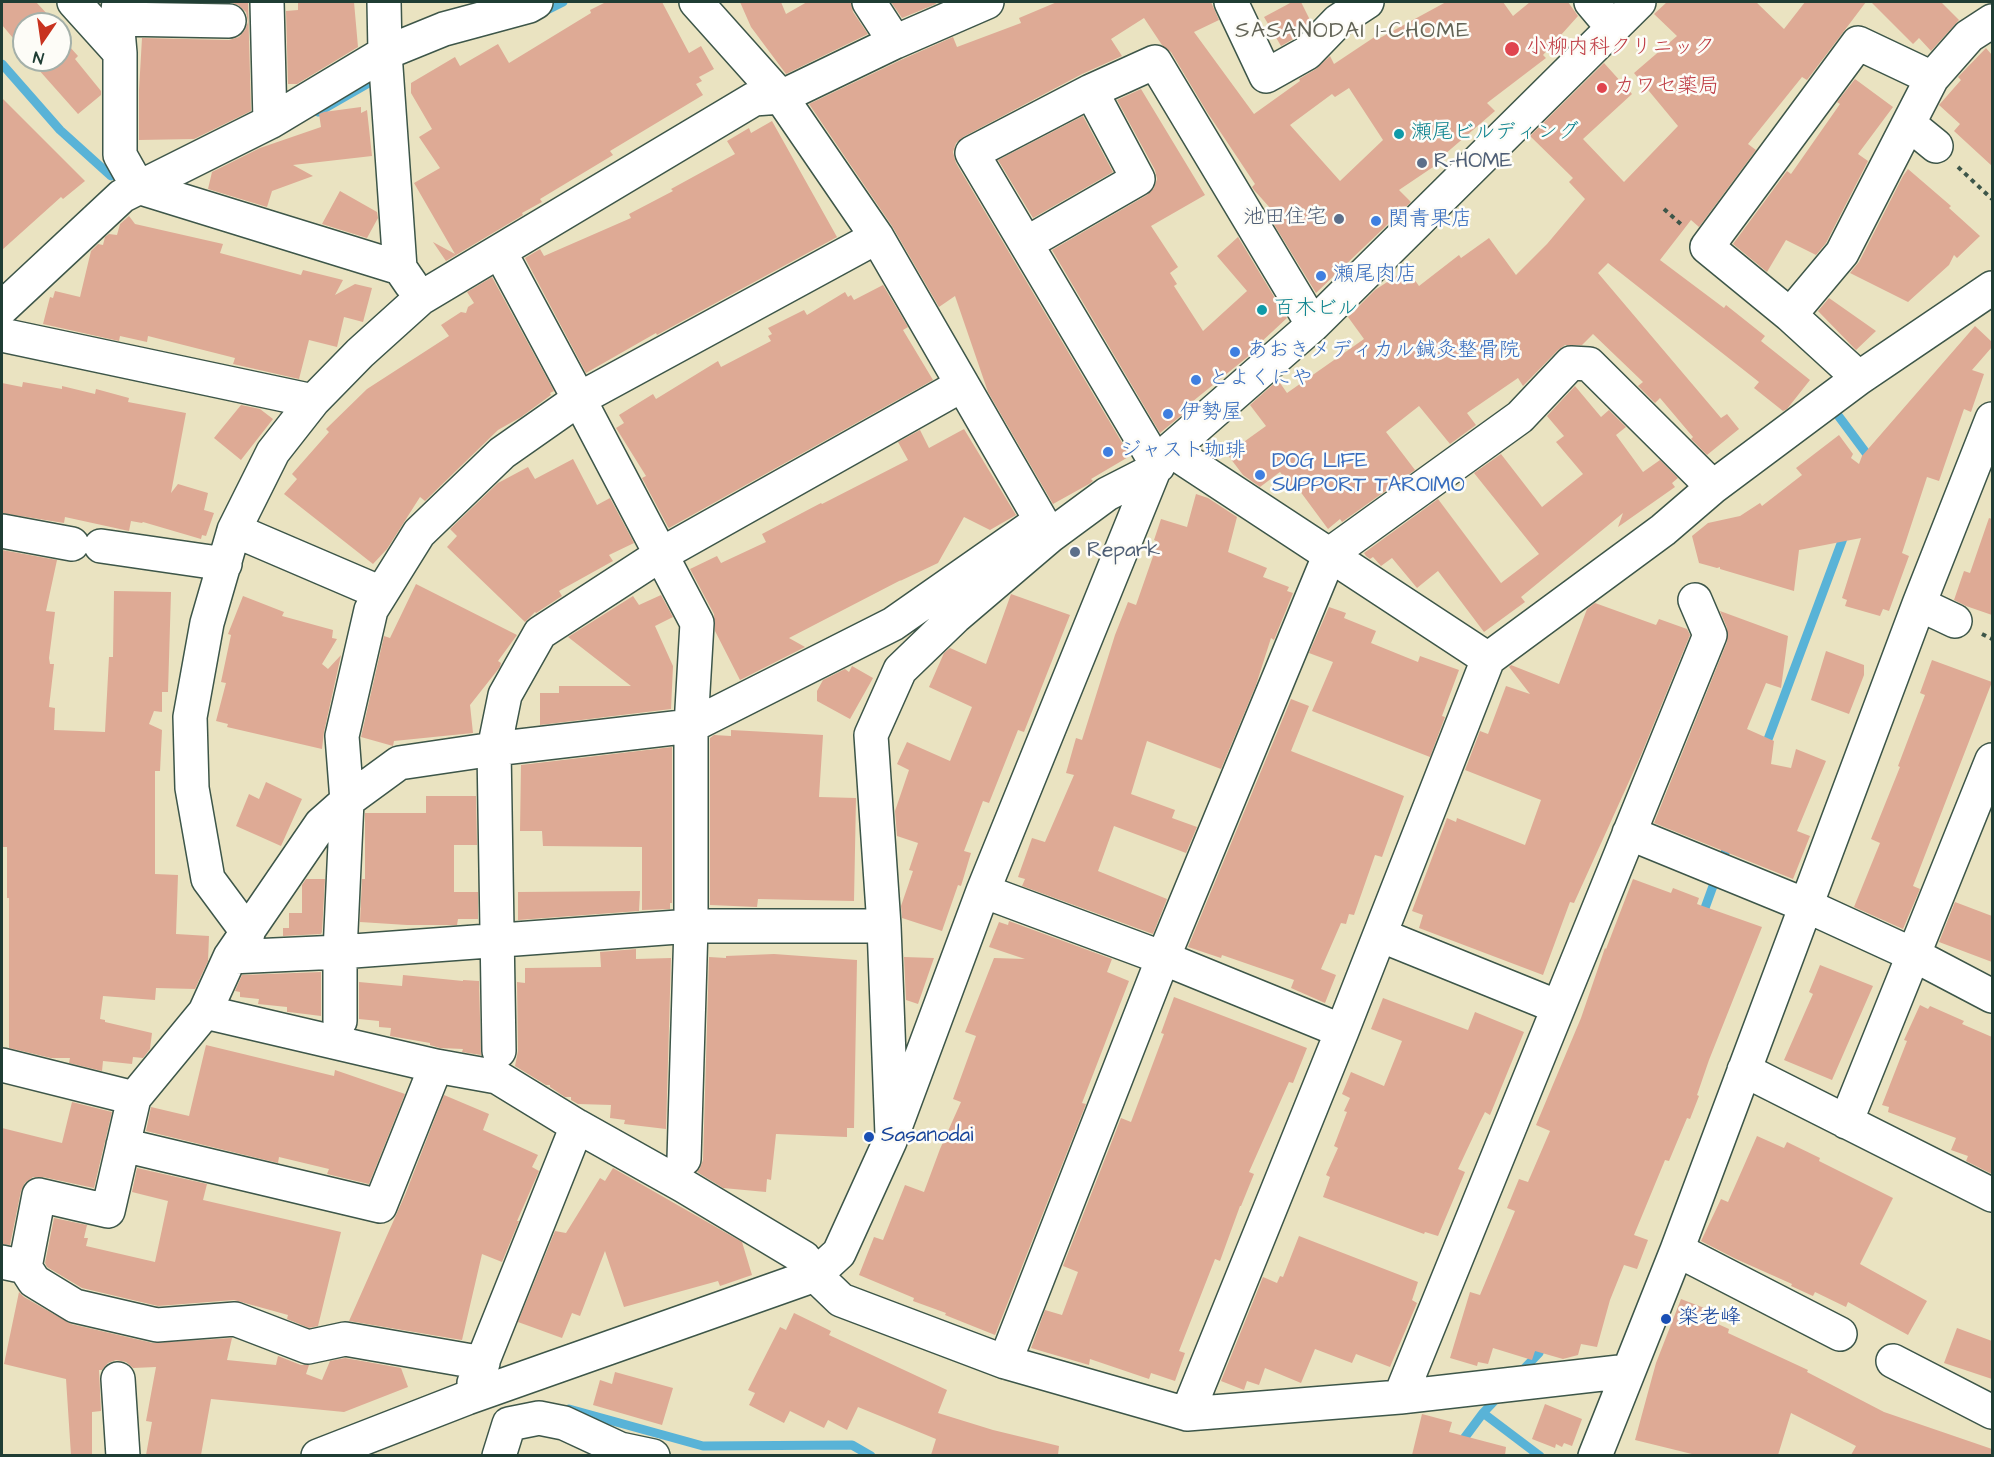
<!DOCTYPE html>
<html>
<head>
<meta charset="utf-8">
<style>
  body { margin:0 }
  #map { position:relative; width:1994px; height:1457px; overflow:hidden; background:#eae3c1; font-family:"Architects Daughter",sans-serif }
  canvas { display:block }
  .frame { position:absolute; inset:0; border:3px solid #1f3d34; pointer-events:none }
  .north { position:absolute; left:12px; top:12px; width:60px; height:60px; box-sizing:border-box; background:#fdfcf7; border:2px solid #a4b0a9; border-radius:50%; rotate:193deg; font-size:16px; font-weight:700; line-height:24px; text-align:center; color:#1f3d34 }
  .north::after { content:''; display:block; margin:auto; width:21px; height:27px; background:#c8321e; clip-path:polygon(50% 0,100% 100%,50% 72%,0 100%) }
</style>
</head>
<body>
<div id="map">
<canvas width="1994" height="1457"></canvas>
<div class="frame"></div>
<div class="north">N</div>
</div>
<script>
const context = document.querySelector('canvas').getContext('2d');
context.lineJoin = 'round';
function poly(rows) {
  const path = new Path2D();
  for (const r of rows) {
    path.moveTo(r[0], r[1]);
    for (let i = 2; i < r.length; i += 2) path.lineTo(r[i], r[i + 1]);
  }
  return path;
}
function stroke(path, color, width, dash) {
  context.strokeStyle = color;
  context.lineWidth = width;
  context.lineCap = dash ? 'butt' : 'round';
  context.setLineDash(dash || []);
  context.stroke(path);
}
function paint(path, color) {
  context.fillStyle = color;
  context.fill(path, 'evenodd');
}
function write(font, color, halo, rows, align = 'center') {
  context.font = font + ' "Architects Daughter","Klee One",sans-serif';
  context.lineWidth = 5;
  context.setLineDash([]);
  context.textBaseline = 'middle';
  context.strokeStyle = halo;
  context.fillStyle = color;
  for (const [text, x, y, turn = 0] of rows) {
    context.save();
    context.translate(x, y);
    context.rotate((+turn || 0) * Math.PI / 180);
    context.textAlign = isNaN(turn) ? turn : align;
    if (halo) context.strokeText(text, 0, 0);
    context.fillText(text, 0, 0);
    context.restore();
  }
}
stroke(poly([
  [541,13,563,2],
  [2,64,60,130,111,176],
  [318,112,379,77],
  [1837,414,1872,461],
  [1764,750,1845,533],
  [1701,919,1729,842],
  [1519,1374,1539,1353,1543,1342],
  [569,1409,703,1446,852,1445,871,1456],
  [1483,1413,1540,1456],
  [1451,1456,1483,1413,1500,1395]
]), '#59b3d7', 9);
paint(poly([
  [2,2,36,2,50,17,46,20,49,24,24,24,24,51,2,25],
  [187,2,248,2,251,111,194,139,139,140,139,90,142,38,229,40,239,37,245,30,248,22,246,12,238,5,229,2],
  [298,2,354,2,358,47,297,84,288,84,286,11,298,10],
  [606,2,662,2,689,53,701,46,714,69,699,77,702,81,696,84,703,95,610,151,613,155,540,199,542,202,522,213,523,215,446,261,433,242,455,254,414,183,440,168,419,137,432,129,411,93,411,83,455,57,460,66,498,44,509,63,591,13,590,10],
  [740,2,781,2,786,14,807,2,851,2,853,12,868,34,786,74,751,27],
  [891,2,935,2,936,4,902,18],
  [1057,2,1211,2,1219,20,1194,32,1254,114,1300,81,1299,79,1316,69,1330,56,1334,64,1376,36,1378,39,1446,2,1503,2,1513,16,1530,2,1568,2,1578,16,1543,55,1546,58,1487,103,1495,111,1437,161,1439,163,1399,190,1411,202,1316,293,1267,213,1271,209,1254,190,1252,187,1255,184,1207,112,1171,52,1162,45,1144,18,1111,39,1122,56,1082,74,963,137,956,143,953,152,956,163,1130,456,1091,479,1093,481,1089,484,1053,504,988,392,955,296,939,307,892,226,809,104,903,59,953,37,957,47,1021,23,1019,18],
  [1349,88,1383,140,1340,181,1290,125,1332,94,1335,97],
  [1292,2,1301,2,1311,22,1295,38,1281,46,1264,17],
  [1667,2,1756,2,1784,29,1805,2,1866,2,1807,80,1802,77,1748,144,1756,150,1699,227,1691,220,1660,260,1724,308,1726,305,1765,336,1761,341,1810,380,1787,409,1783,411,1754,388,1759,382,1608,263,1598,273,1721,418,1727,414,1739,429,1707,455,1691,439,1693,437,1660,398,1655,403,1638,386,1643,382,1593,334,1582,345,1565,345,1558,350,1523,386,1518,378,1467,413,1476,425,1450,444,1419,406,1386,432,1415,470,1342,522,1340,519,1328,529,1294,483,1291,486,1280,472,1260,487,1243,475,1227,454,1266,426,1250,405,1278,380,1287,393,1364,339,1348,317,1375,290,1407,269,1419,286,1459,255,1461,258,1489,238,1516,275,1547,244,1585,199,1569,182,1573,178,1530,136,1604,63,1632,94,1583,139,1624,182,1678,126,1634,73,1677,36,1654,14],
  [1871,2,1941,2,1959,20,1931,51,1919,38,1913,44],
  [60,36,78,56,75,59,101,91,101,95,78,114,30,60,60,60],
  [1986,48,1992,55,1992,166,1954,131,1960,124,1939,105,1961,80,1958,77],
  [1855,79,1893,107,1858,154,1868,161,1826,243,1816,255,1786,240,1767,272,1733,244,1787,171,1791,174,1840,104,1837,102],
  [1141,89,1205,195,1151,226,1178,267,1170,273,1177,284,1174,286,1203,331,1247,291,1217,256,1238,237,1287,318,1258,345,1256,350,1187,406,1189,409,1160,433,1052,250,1147,195,1154,188,1157,179,1155,170,1117,100],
  [2,98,85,181,63,199,61,197,2,250],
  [361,107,361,113,367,110,372,156,293,165,313,176,272,191,267,207,208,189,212,172,260,148,321,127,319,114,324,112],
  [1083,116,1113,172,1033,218,998,160],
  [772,121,837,237,666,330,657,335,656,333,586,373,525,258,540,249,544,256,631,218,629,214,673,191,671,189,735,154,727,141,749,128,751,133],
  [1908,169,1951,206,1949,208,1980,236,1957,258,1954,255,1949,265,1908,302,1850,273,1859,262,1903,176],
  [340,191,377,212,378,218,367,238,322,224],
  [129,216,135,224,223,244,220,253,301,275,303,270,343,280,335,295,355,284,372,288,363,322,344,317,337,347,309,340,299,379,233,364,235,358,148,336,147,342,120,336,119,341,43,324,50,297,53,298,55,291,80,297,91,251,98,244,103,245,105,237,109,234,117,235,120,224],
  [492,277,554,391,550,393,551,395,521,417,498,430,425,501,420,497,387,549,373,564,284,494,297,479,292,474,329,432,326,429,367,389,449,336,441,325,461,312,466,313,468,307,474,303,467,292],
  [883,285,908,327,903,330,933,380,669,528,668,527,642,478,646,476,616,428,624,423,619,415,653,394,656,399,718,361,721,367,771,341,768,336,772,334,768,328,804,310,807,315,845,292,848,297,851,295,854,300],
  [1829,298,1876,331,1856,350,1818,311],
  [1975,326,1992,342,1992,347,1972,370,1984,374,1971,412,1964,409,1939,481,1927,477,1902,553,1909,556,1889,611,1883,609,1880,616,1845,606,1847,600,1842,598,1861,538,1799,550,1794,591,1720,569,1720,567,1717,568,1699,563,1692,536,1708,523,1740,516,1760,503,1762,506,1802,475,1796,468,1839,435,1853,454,1851,458,1859,464,1862,456],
  [23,382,62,389,62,386,95,394,96,389,129,398,128,402,186,413,171,493,178,484,208,493,204,510,214,513,206,536,202,535,201,539,143,522,142,523,131,521,129,531,65,517,64,523,2,513,2,383,22,387],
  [1575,386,1601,417,1609,410,1626,427,1616,435,1643,472,1660,460,1678,478,1672,483,1675,487,1618,527,1623,513,1521,597,1525,602,1484,632,1438,571,1417,588,1392,558,1381,566,1373,557,1370,559,1366,556,1364,553,1438,499,1501,583,1539,554,1474,473,1501,454,1542,507,1583,474,1556,442,1564,436,1547,416],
  [241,405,260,409,273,419,241,460,214,438],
  [964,429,1016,515,990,530,964,517,938,563,900,581,901,580,789,638,805,647,740,680,715,631,714,614,690,569,717,556,721,563,766,542,762,534,821,503,822,504,908,460,898,442,920,430,929,448],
  [573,459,597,505,610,498,634,543,609,555,613,561,559,591,562,596,536,613,535,612,525,622,447,547,457,536,450,529,498,483,528,467,535,479],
  [1196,494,1208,498,1237,517,1228,552,1267,568,1263,577,1289,587,1287,591,1293,593,1274,640,1271,638,1256,685,1221,769,1147,741,1131,794,1175,810,1172,818,1197,827,1186,853,1114,826,1098,871,1167,899,1153,934,1022,886,1025,879,1018,877,1032,838,1045,842,1074,775,1066,773,1076,738,1082,740,1115,635,1128,602,1136,605,1158,542,1154,540,1161,519,1187,527],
  [1989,518,1992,519,1992,615,1966,606,1954,600,1964,571,1970,573],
  [2,550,57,560,46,611,55,612,49,658,50,664,54,664,49,707,55,708,54,730,105,732,109,657,113,657,114,591,171,592,168,692,162,692,162,712,154,711,149,724,162,730,160,771,155,771,155,874,178,875,176,934,209,936,208,961,195,989,156,988,155,1000,103,996,100,1019,105,1020,105,1022,152,1033,150,1049,143,1058,133,1057,132,1064,103,1061,102,1071,69,1063,70,1058,51,1058,9,1048,9,898,7,898,7,847,2,847],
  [416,584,517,635,498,661,501,663,500,667,470,705,473,733,394,741,393,746,361,737,384,636,390,638],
  [1011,594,1070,615,1024,732,1018,730,989,803,983,801,964,851,971,853,961,886,958,885,942,931,902,918,901,906,913,871,909,870,918,843,897,836,895,811,909,770,897,764,907,742,950,761,972,707,929,687,944,653,950,648,986,664],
  [661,595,673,617,655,626,673,666,671,709,540,725,540,693,559,693,559,686,631,686,568,637,633,596,639,605],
  [243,596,284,612,282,616,333,630,332,638,337,639,322,664,328,669,341,655,324,732,322,749,227,727,228,724,216,721,226,683,221,682,231,635,228,634],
  [1595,603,1656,625,1659,619,1687,629,1690,635,1641,755,1574,903,1570,902,1543,975,1419,928,1423,915,1412,911,1447,818,1456,822,1457,818,1525,845,1541,800,1465,770,1480,731,1488,734,1506,686,1530,694,1509,667,1511,665,1559,684,1587,609],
  [1329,607,1346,613,1344,618,1376,631,1371,643,1418,662,1420,656,1459,670,1442,716,1445,717,1430,757,1312,711,1333,662,1309,653],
  [1720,611,1788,636,1781,688,1766,683,1747,729,1774,741,1771,764,1791,768,1796,749,1826,761,1797,831,1810,836,1793,879,1654,823,1727,642,1727,628],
  [1826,651,1864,665,1864,675,1849,714,1811,700],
  [1932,660,1992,682,1913,886,1920,889,1903,929,1854,907,1880,843,1871,839,1900,767,1898,766,1925,695,1920,693],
  [852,666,873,678,850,719,817,701,817,691,823,680,845,669,849,672],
  [1291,699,1309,706,1291,751,1404,796,1382,857,1375,855,1354,915,1349,914,1346,924,1341,923,1321,969,1336,975,1325,1003,1291,988,1294,980,1222,955,1221,958,1188,947],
  [731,730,823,735,819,797,856,798,854,901,758,899,757,907,710,905,710,738,714,735,731,736],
  [672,747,672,903,670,903,670,909,642,910,642,847,543,846,542,831,520,831,521,765],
  [266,782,302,799,281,846,236,826,249,794,259,799],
  [426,796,476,796,477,845,454,845,454,892,478,892,478,919,458,919,457,925,407,925,360,922,362,879,365,879,365,813,426,813],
  [306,879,325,879,322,932,321,934,283,936,283,928,289,928,289,913,302,913,302,885],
  [1633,879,1671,893,1673,888,1699,898,1697,904,1762,927,1709,1060,1697,1095,1699,1096,1690,1119,1687,1118,1669,1161,1665,1160,1634,1235,1648,1240,1637,1269,1624,1265,1610,1300,1597,1347,1581,1344,1578,1355,1563,1359,1535,1351,1532,1360,1493,1348,1488,1364,1478,1362,1477,1366,1450,1358,1470,1292,1480,1295,1515,1211,1507,1208,1519,1179,1528,1182,1550,1131,1536,1125,1581,1018,1605,948,1606,949],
  [640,891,639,911,518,920,518,892],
  [1955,902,1992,916,1992,962,1939,942],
  [1009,921,1112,959,1107,972,1129,981,1082,1103,1086,1104,995,1335,945,1315,946,1313,913,1301,914,1298,859,1275,874,1237,883,1240,905,1185,924,1192,940,1149,961,1102,953,1099,976,1036,965,1032,994,958,1025,959,989,947,999,922,1008,925],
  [636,949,636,959,671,958,666,1129,624,1124,625,1120,610,1118,611,1105,578,1104,571,1100,571,1097,565,1097,550,1087,550,1085,546,1085,515,1066,518,1051,517,982,525,983,525,968,601,967,600,952],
  [774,954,857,960,854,1128,847,1128,847,1137,776,1134,771,1180,767,1179,766,1192,723,1188,697,1172,700,1168,703,1160,709,957,726,958,726,956],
  [904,957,934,958,918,1004,906,1000],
  [1820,965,1873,986,1832,1080,1784,1060,1813,994,1809,992],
  [321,972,321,1016,289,1012,287,1012,287,1007,258,1004,259,999,240,997,240,992,235,991,242,975],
  [403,975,463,981,463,980,479,981,481,1055,462,1052,463,1049,440,1048,430,1045,430,1043,390,1036,391,1028,379,1027,379,1021,359,1019,359,982,402,986],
  [1174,997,1307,1048,1293,1083,1289,1082,1249,1172,1254,1174,1241,1206,1240,1206,1220,1261,1215,1259,1179,1351,1185,1353,1175,1381,1151,1373,1149,1379,1090,1359,1089,1365,1031,1348,1045,1310,1062,1315,1078,1272,1063,1266,1121,1118,1131,1122,1164,1034,1161,1033],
  [1383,998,1468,1030,1475,1012,1524,1032,1490,1115,1485,1112,1480,1122,1458,1169,1465,1172,1438,1236,1425,1232,1424,1234,1323,1197,1330,1177,1326,1175,1338,1148,1334,1146,1347,1112,1344,1111,1350,1098,1342,1094,1351,1072,1384,1086,1402,1041,1371,1029],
  [1920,1005,1928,1009,1930,1006,1964,1021,1962,1024,1992,1037,1992,1174,1966,1161,1968,1156,1951,1150,1956,1138,1888,1112,1889,1107,1882,1105,1907,1041,1904,1040],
  [206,1045,334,1076,335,1070,405,1094,369,1184,327,1174,329,1169,279,1157,278,1163,146,1131,151,1107,189,1116],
  [444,1095,489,1114,483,1130,538,1155,532,1167,539,1171,517,1221,519,1221,502,1262,482,1254,462,1340,349,1321,405,1195],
  [72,1102,112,1112,94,1188,43,1177,33,1177,25,1183,21,1191,10,1245,2,1244,2,1128,62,1143],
  [1757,1136,1784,1148,1787,1142,1820,1158,1819,1161,1893,1198,1860,1264,1927,1301,1908,1335,1848,1302,1846,1307,1815,1292,1813,1296,1791,1286,1792,1284,1736,1259,1701,1241,1721,1199,1728,1202],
  [137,1168,207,1184,203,1200,341,1232,318,1326,309,1328,287,1319,288,1315,234,1300,158,1306,82,1288,47,1267,45,1263,54,1218,87,1225,84,1238,88,1238,86,1246,155,1262,168,1201,132,1192],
  [613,1168,742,1242,752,1275,720,1286,718,1281,624,1307,605,1251,580,1316,572,1313,562,1338,518,1322,555,1231,566,1233,600,1178,605,1181],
  [1299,1236,1418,1282,1412,1300,1417,1303,1390,1367,1356,1354,1352,1363,1315,1349,1301,1383,1265,1368,1259,1385,1247,1381,1244,1390,1221,1381,1263,1277,1277,1283,1280,1276,1283,1277],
  [19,1292,24,1297,71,1324,153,1343,232,1338,227,1360,276,1365,278,1356,301,1365,309,1365,306,1374,322,1380,330,1361,345,1358,401,1368,408,1387,344,1412,211,1399,201,1455,146,1455,152,1422,146,1421,156,1367,133,1368,126,1362,116,1360,108,1363,102,1370,99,1370,101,1411,92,1412,92,1455,71,1455,66,1379,4,1364],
  [1681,1299,1712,1311,1709,1320,1729,1329,1728,1333,1808,1370,1807,1372,1884,1412,1992,1449,1992,1455,1851,1455,1856,1446,1791,1413,1778,1455,1696,1455,1635,1440,1656,1363],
  [794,1313,831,1331,829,1335,947,1390,938,1413,993,1430,1059,1446,1058,1455,931,1455,936,1439,858,1407,847,1430,828,1420,824,1428,790,1411,784,1423,749,1405,755,1393,748,1390,780,1327,786,1330],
  [1957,1328,1992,1341,1992,1379,1944,1363],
  [615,1372,673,1388,662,1425,593,1405,600,1380,612,1384],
  [1545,1404,1582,1419,1572,1446,1564,1443,1562,1447,1556,1444,1555,1448,1532,1439],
  [1422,1414,1452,1422,1449,1432,1506,1447,1505,1455,1412,1455]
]), '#deaa95');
const minor = poly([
  [74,2,120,53],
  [119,2,117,19,120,53,120,155,138,187,400,268],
  [267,2,270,122],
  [384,2,385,53,400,268,411,284],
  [696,2,781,97,877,237,1050,536],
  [869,2,895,42],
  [1231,2,1266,76,1307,53,1338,21,1367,2],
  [1591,2,1612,27],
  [117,19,229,21],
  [1909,124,1936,146],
  [1027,243,1138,179,1091,91],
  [500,252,579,399,697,623,691,726,691,926,684,1159],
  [2,308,122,196,270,122,385,53,444,29,529,6,536,2],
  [1790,315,1842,253,1932,78,1969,36,1992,21],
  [2,335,313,401],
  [1859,378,1790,315,1707,247,1858,43,1932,78],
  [1170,450,1488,659],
  [1158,466,972,153,1091,91,1155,62,1313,325],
  [234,530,381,593],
  [2,531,72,544],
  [101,546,225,564],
  [1919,604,1955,621],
  [1629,833,1805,905,1914,955,1992,996],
  [983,891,1163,958,1342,1031],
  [248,933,208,879,192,788,190,717,207,623,234,530,273,452,313,401,360,353,421,298,754,99,781,97,895,42,987,2],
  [1380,935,1558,1007],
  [230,957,340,952,691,926,884,926],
  [205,1012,436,1066,497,1077,577,1126,684,1186,804,1258,815,1275,841,1300,1005,1362,1187,1414,1400,1397,1628,1371],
  [340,1021,340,952,347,801,342,736,371,610,419,533,502,453,579,399,877,237],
  [499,1051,494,749,505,695,540,633,660,555,962,385],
  [2,1065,134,1098],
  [1744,1070,1992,1195],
  [1846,1122,1992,760],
  [892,1135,884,926,871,735,900,670,955,617,1050,536,1107,494,1154,470,1170,450,1313,325,1639,2],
  [123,1145,380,1206,436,1066],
  [1677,1250,1840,1334],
  [2,1262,25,1267,34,1281,75,1306,157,1325,235,1319,308,1347,345,1339,483,1363],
  [25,1267,39,1195,108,1211,134,1098,205,1012,230,957,321,824,347,801,399,763,494,749,691,726,893,624,1033,526],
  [1893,1361,1992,1412],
  [1005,1362,1163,958,1330,554,1520,417,1571,363,1589,364,1713,487],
  [118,1379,123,1456],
  [474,1383,577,1126],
  [1400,1397,1710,635,1695,600],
  [1187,1414,1342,1031,1488,659,1663,530,1713,487,1859,378,1992,288],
  [318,1456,467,1398,815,1275,839,1253,890,1141,983,891,1154,470],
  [499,1456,509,1424,539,1418,564,1423,620,1449,653,1456],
  [1595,1456,1677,1250,1919,604,1992,419]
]);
stroke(minor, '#3d5649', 36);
stroke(poly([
  [1958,167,1992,199],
  [1664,209,1684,227],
  [1982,634,1992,639],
  [1992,1456,1992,1455]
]), '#3d5649', 4, [4.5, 4.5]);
stroke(minor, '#fff', 33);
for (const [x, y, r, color] of [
  [1512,49,8,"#e0444e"],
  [1602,88,6,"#e0444e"],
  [1399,134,6,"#0f9aa8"],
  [1422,163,6,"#5c6f8a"],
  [1339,219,6,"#5c6f8a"],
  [1376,221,6,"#3f7fe0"],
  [1321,276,6,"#3f7fe0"],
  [1262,310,6,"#0f9aa8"],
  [1235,352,6,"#3f7fe0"],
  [1196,380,6,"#3f7fe0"],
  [1168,414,6,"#3f7fe0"],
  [1108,452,6,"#3f7fe0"],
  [1260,475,6,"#3f7fe0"],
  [1075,552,6,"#5c6f8a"],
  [869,1137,6,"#1a4fb4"],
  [1666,1319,6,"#1a4fb4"]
]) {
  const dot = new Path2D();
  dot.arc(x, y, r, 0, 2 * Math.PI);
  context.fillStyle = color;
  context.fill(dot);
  stroke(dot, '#fdfcf7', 2);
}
write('21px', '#be3a42', '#fdfcf7', [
  ["小柳内科クリニック",1526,49],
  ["カワセ薬局",1614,88]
], 'left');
write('21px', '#0d838f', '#fdfcf7', [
  ["瀬尾ビルディング",1411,134],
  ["百木ビル",1274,310]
], 'left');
write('21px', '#4e5e75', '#fdfcf7', [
  ["R-HOME",1434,163],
  ["池田住宅",1327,219,"right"],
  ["Repark",1087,552]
], 'left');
write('21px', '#366cbe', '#fdfcf7', [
  ["関青果店",1388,221],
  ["瀬尾肉店",1333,276],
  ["あおきメディカル鍼灸整骨院",1247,352],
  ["とよくにや",1208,380],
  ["伊勢屋",1180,414],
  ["ジャスト珈琲",1120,452],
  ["DOG LIFE",1272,463],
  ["SUPPORT TAROIMO",1272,487]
], 'left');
write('21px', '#164399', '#fdfcf7', [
  ["Sasanodai",881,1137],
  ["楽老峰",1678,1319]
], 'left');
context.letterSpacing = '1.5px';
write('22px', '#626356', '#fdfcf7', [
  ["SASANODAI 1-CHOME",1353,32]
]);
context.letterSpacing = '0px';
</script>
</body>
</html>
